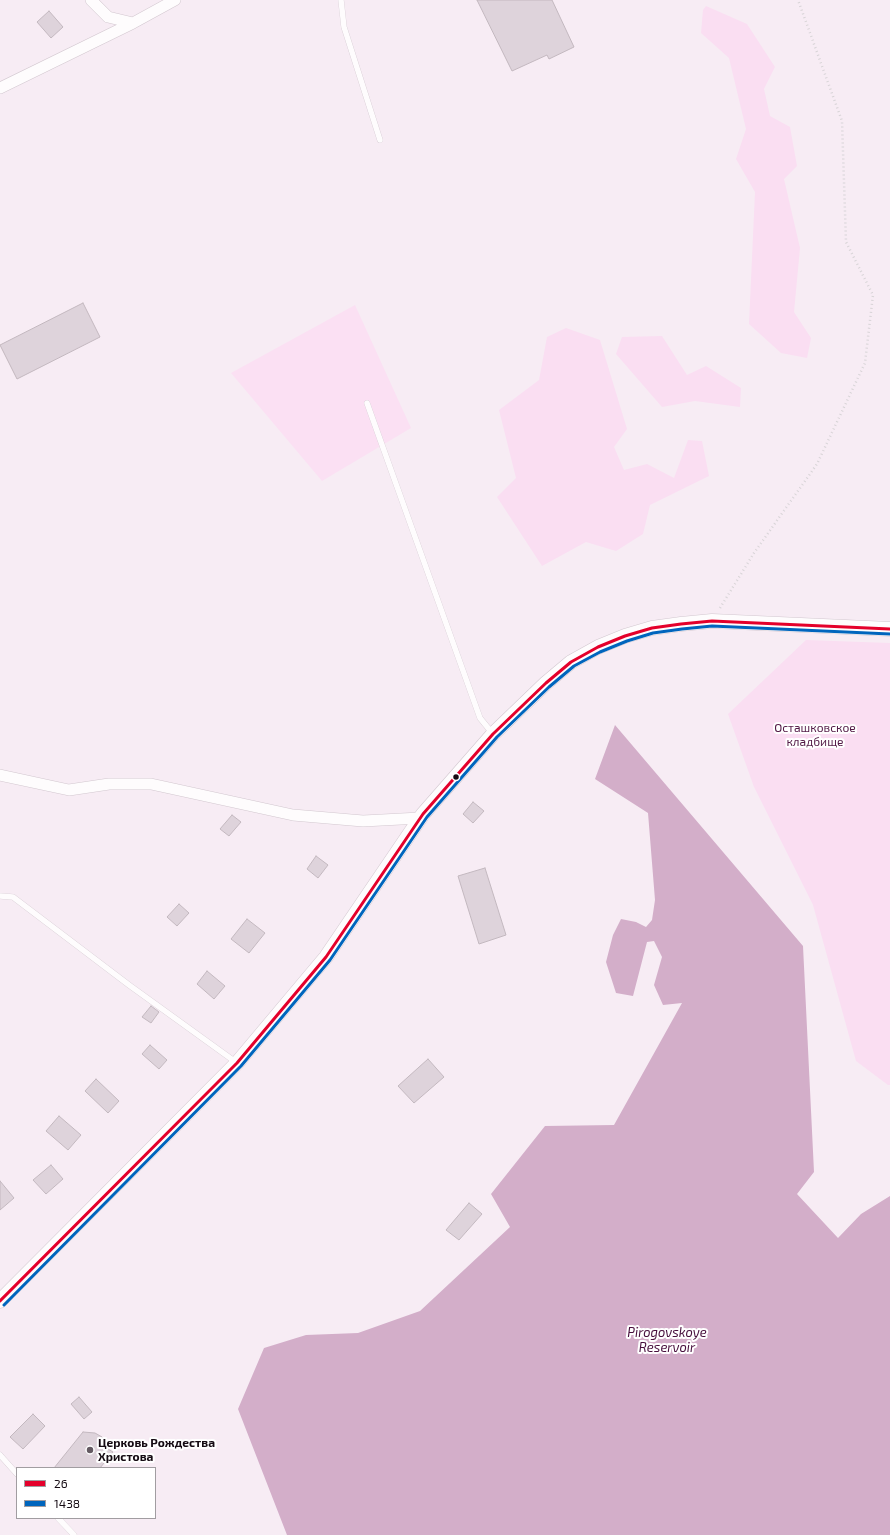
<!DOCTYPE html>
<html>
<head>
<meta charset="utf-8">
<style>
  body { margin:0 }
  #map { position:relative; width:890px; height:1535px; overflow:hidden; background:#f7ecf4; font-family:"Exo 2",sans-serif }
  canvas { display:block }
  .legend { position:absolute; left:16px; top:1467px; width:140px; height:52px; box-sizing:border-box; background:#fff; border:1px solid #a19da1; margin:0; padding:5px 7px; list-style:none; font-size:12px; color:#150b13 }
  .legend li { display:flex; align-items:center; gap:8px; height:20px }
  .legend b { width:20px; border:1px solid #a19da1 }
</style>
</head>
<body>
<div id="map">
<canvas width="890" height="1535"></canvas>
<ul class="legend">
<li><b style="height:5px;background:#e4002b"></b>26</li>
<li><b style="height:5px;background:#0065bd"></b>1438</li>
</ul>
</div>
<script>
const context = document.querySelector('canvas').getContext('2d');
context.lineJoin = 'round';
function paint(path, color) {
  context.fillStyle = color;
  context.fill(path, 'evenodd');
}
function poly(rows) {
  const path = new Path2D();
  for (const r of rows) {
    path.moveTo(r[0], r[1]);
    for (let i = 2; i < r.length; i += 2) path.lineTo(r[i], r[i + 1]);
  }
  return path;
}
function stroke(path, color, width, dash) {
  context.strokeStyle = color;
  context.lineWidth = width;
  context.lineCap = dash ? 'butt' : 'round';
  context.setLineDash(dash || []);
  context.stroke(path);
}
function write(font, color, halo, rows, align = 'center') {
  context.font = font + ' "Exo 2",sans-serif';
  context.lineWidth = 4;
  context.setLineDash([]);
  context.textBaseline = 'middle';
  context.strokeStyle = halo;
  context.fillStyle = color;
  for (const [text, x, y, turn = 0] of rows) {
    context.save();
    context.translate(x, y);
    context.rotate((+turn || 0) * Math.PI / 180);
    context.textAlign = isNaN(turn) ? turn : align;
    if (halo) context.strokeText(text, 0, 0);
    context.fillText(text, 0, 0);
    context.restore();
  }
}
paint(poly([
  [355,305,411,428,322,481,231,373]
]), '#fbe0f3');
paint(poly([
  [706,6,747,24,775,67,764,89,770,116,790,127,797,166,784,179,800,248,794,312,811,338,807,358,781,353,749,324,755,192,736,159,746,129,729,58,701,33,703,10],
  [566,328,600,340,627,429,614,447,624,470,647,464,674,478,688,440,702,441,709,476,650,505,643,534,616,551,586,542,542,566,497,497,516,478,499,410,539,380,547,337],
  [662,336,687,375,706,366,741,388,740,407,695,401,662,407,616,354,622,337],
  [806,640,890,643,890,1085,888,1085,856,1061,813,905,754,787,728,714]
]), '#fadef2');
paint(poly([
  [615,725,803,946,814,1172,797,1194,838,1238,861,1214,890,1196,890,1535,287,1535,238,1409,264,1348,306,1335,358,1333,420,1311,510,1227,491,1194,545,1126,614,1125,682,1003,663,1005,654,985,662,957,654,941,647,942,633,996,616,993,606,962,613,935,621,919,636,922,646,927,652,920,655,900,648,813,595,779]
]), '#d3aec9');
const building = poly([
  [477,0,552,0,574,47,549,59,547,55,512,71,477,0],
  [49,11,63,27,51,38,37,22,49,11],
  [83,303,100,337,17,379,0,345,83,303],
  [473,802,484,811,473,823,463,814,473,802],
  [232,815,241,822,229,836,220,829,232,815],
  [316,856,328,865,318,878,307,869,316,856],
  [485,868,506,935,479,944,458,876,485,868],
  [179,904,189,913,177,926,167,917,179,904],
  [247,919,265,933,249,953,231,939,247,919],
  [207,971,225,986,214,999,197,984,207,971],
  [151,1006,159,1012,151,1023,142,1017,151,1006],
  [150,1045,167,1060,159,1069,142,1054,150,1045],
  [428,1059,444,1077,414,1103,398,1086,428,1059],
  [96,1079,119,1101,108,1113,85,1091,96,1079],
  [59,1116,81,1135,68,1150,46,1131,59,1116],
  [51,1165,63,1179,46,1194,33,1180,51,1165],
  [0,1181,14,1198,0,1210,0,1181],
  [469,1203,482,1214,459,1240,446,1230,469,1203],
  [79,1397,92,1412,84,1419,71,1404,79,1397],
  [33,1414,45,1426,23,1449,10,1437,33,1414],
  [83,1432,95,1433,102,1437,108,1449,113,1452,100,1468,54,1468,83,1432]
]);
paint(building, '#ded3db');
stroke(building, '#c3b8bf', 1);
const service = poly([
  [341,0,344,27,380,140],
  [367,403,480,718,493,734],
  [0,896,13,897,129,985,237,1063],
  [0,1455,17,1474],
  [58,1518,74,1535]
]);
const minor = poly([
  [91,0,108,17,133,23],
  [0,88,133,23,175,0],
  [0,775,69,790,109,784,151,784,293,815,363,821,420,818]
]);
const tertiary = poly([
  [0,1301,237,1063,326,957,423,814,493,734,546,683,571,662,598,647,625,636,652,628,681,624,712,621,890,629]
]);
stroke(service, '#d2c7cf', 6);
stroke(minor, '#d2c7cf', 12);
stroke(tertiary, '#d2c7cf', 15);
stroke(poly([
  [720,608,754,553,817,464,865,363,873,295,846,242,842,121,798,0]
]), '#d8d4d7', 2.5, [1, 3]);
stroke(service, '#fefcfd', 5.5);
stroke(minor, '#fefcfd', 11);
stroke(tertiary, '#fefcfd', 14);
stroke(poly([
  [0,1301,237,1063,326,957,423,814,493,734,546,683,571,662,598,647,625,636,652,628,681,624,712,621,890,629]
]), '#e4002b', 3);
stroke(poly([
  [4,1305,241,1066,330,960,427,817,497,737,549,687,574,666,600,652,627,641,653,633,682,629,712,626,890,634]
]), '#0065bd', 3);
for (const [x, y, r, color] of [
  [456,777,3.5,"#150b13"],
  [90,1450,4,"#645a62"]
]) {
  const dot = new Path2D();
  dot.arc(x, y, r, 0, 2 * Math.PI);
  context.fillStyle = color;
  context.fill(dot);
  stroke(dot, '#fff', 1.5);
}
write('12px', '#521a46', '#fff', [
  ["Осташковское",815,728],
  ["кладбище",815,742]
]);
write('bold 12px', '#150b13', '#fff', [
  ["Церковь Рождества",98,1443],
  ["Христова",98,1457]
], 'left');
write('italic 13px', '#470f3d', '#fff', [
  ["Pirogovskoye",667,1333],
  ["Reservoir",667,1348]
]);
</script>
</body>
</html>
